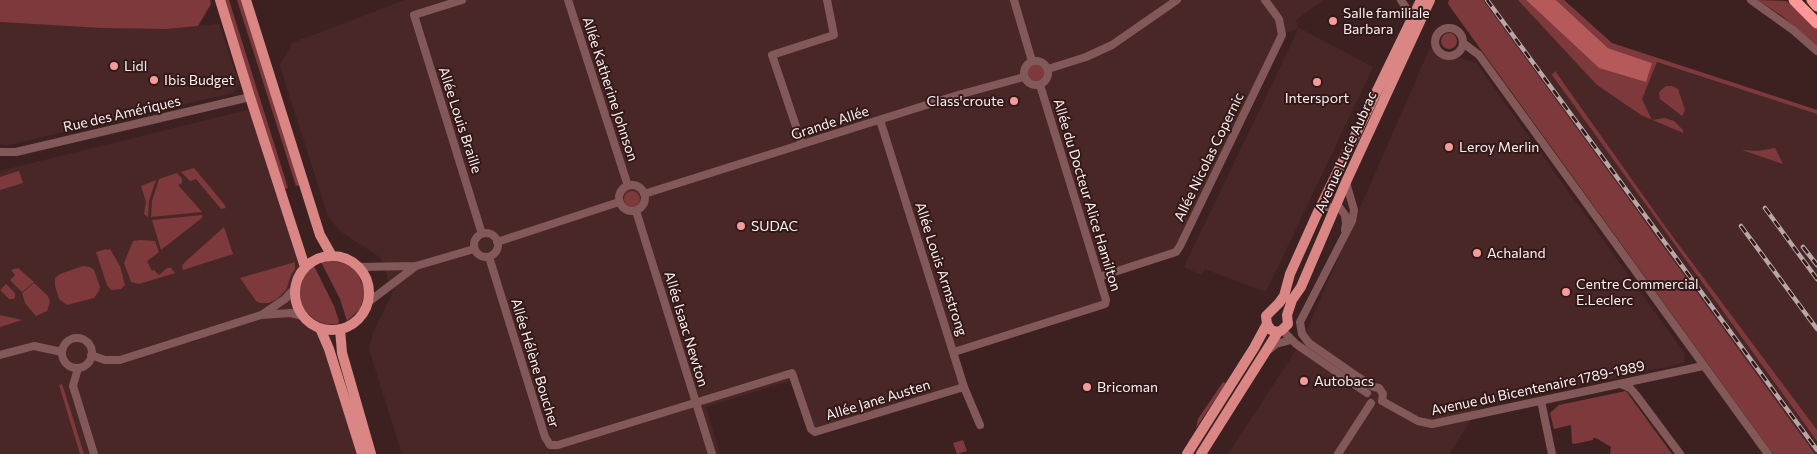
<!DOCTYPE html>
<html>
<head>
<meta charset="utf-8">
<style>
  body { margin:0 }
  canvas { display:block; background:#3d2121 }
</style>
</head>
<body>
<canvas width="1817" height="454"></canvas>
<script>
const context = document.querySelector('canvas').getContext('2d');
context.lineJoin = 'round';
function paint(path, color) {
  context.fillStyle = color;
  context.fill(path, 'evenodd');
}
function poly(rows) {
  const path = new Path2D();
  for (const r of rows) {
    if (r.length === 3) {
      path.moveTo(r[0] + r[2], r[1]);
      path.arc(r[0], r[1], r[2], 0, 2 * Math.PI);
      continue;
    }
    path.moveTo(r[0], r[1]);
    for (let i = 2; i < r.length; i += 2) path.lineTo(r[i], r[i + 1]);
  }
  return path;
}
function stroke(path, color, width, dash) {
  context.strokeStyle = color;
  context.lineWidth = width;
  context.lineCap = dash ? 'butt' : 'round';
  context.setLineDash(dash || []);
  context.stroke(path);
}
function write(font, color, halo, rows, align = 'center') {
  context.font = font + ' Commissioner,sans-serif';
  context.lineWidth = 4;
  context.setLineDash([]);
  context.textBaseline = 'middle';
  context.strokeStyle = halo;
  context.fillStyle = color;
  for (const [text, x, y, turn = 0] of rows) {
    context.save();
    context.translate(x, y);
    context.rotate((+turn || 0) * Math.PI / 180);
    context.textAlign = isNaN(turn) ? turn : align;
    if (halo) context.strokeText(text, 0, 0);
    context.fillText(text, 0, 0);
    context.restore();
  }
}
paint(poly([
  [405,0,1323,0,1296,20,1298,28,1284,34,1177,252,1101,278,1108,302,955,349,966,388,814,434,795,379,706,407,720,454,402,454,369,349,373,333,393,293,381,258,340,231,328,216,280,66,292,43],
  [1465,0,1518,0,1645,91,1657,62,1817,114,1817,454,1780,454],
  [0,22,101,28,166,29,219,24,239,84,233,93,8,145,0,144],
  [1299,28,1373,67,1266,292,1205,269,1202,275,1184,267],
  [1430,48,1476,63,1685,354,1684,363,1479,407,1449,454,1228,454,1302,341],
  [251,109,359,454,0,454,0,171]
]), '#4a2727');
paint(poly([
  [0,0,210,0,211,4,198,26,166,29,101,28,0,22],
  [224,0,229,0,288,188,284,189],
  [237,0,242,0,300,185,296,186],
  [1449,0,1483,0,1815,454,1773,454,1448,4],
  [1518,0,1526,0,1599,68,1652,63,1608,48,1556,0,1564,0,1612,43,1817,110,1817,114,1657,62,1642,99,1652,120,1665,118,1674,121,1683,130,1683,133,1641,115,1597,85],
  [1758,0,1786,1,1817,27,1817,46,1782,16],
  [1449,41,8],
  [1036,73,8],
  [1555,71,1667,229,1817,430,1817,441,1552,75],
  [1666,86,1672,86,1678,89,1685,110,1682,116,1660,99,1659,92],
  [1775,148,1783,164,1742,150,1758,151],
  [194,168,224,204,226,208,221,209,196,179,190,181,181,172],
  [19,171,23,183,0,190,0,177],
  [177,173,182,179,182,183,178,185,202,212,151,217,152,201,159,179],
  [156,180,149,201,148,217,144,214,146,202,141,186],
  [632,199,8],
  [202,215,203,217,161,250,152,220],
  [224,227,233,254,183,270,182,266,185,262],
  [140,240,155,241,159,252,147,261,152,271,154,270,159,275,167,268,171,268,175,273,139,284,131,282,124,263,133,241],
  [106,249,107,250,110,249,120,266,125,285,121,289,111,290,107,285,96,252],
  [330,261,344,263,352,268,358,274,363,286,364,294,360,309,347,321,340,299,321,262],
  [295,262,295,269,291,275,286,290,277,299,269,303,260,303,256,301,240,278],
  [83,266,90,267,94,270,100,287,99,291,94,298,67,305,59,299,55,286,55,278,60,274],
  [314,266,334,306,339,321,338,324,325,324,317,321,307,313,301,303,300,292,302,281,306,274],
  [18,268,34,282,22,292,10,280,15,275,11,270],
  [34,283,48,296,50,302,47,311,36,316,25,303,22,293],
  [6,284,15,293,15,298,13,299,9,299,0,290],
  [0,315,22,320,0,327],
  [1223,382,1226,383,1196,428,1198,419],
  [62,384,71,412,84,454,80,454,59,385],
  [1626,391,1672,454,1610,454,1611,447,1596,438,1593,438,1593,440,1574,444,1572,443,1571,425,1554,429,1550,413,1559,405],
  [963,440,967,451,957,454,953,443]
]), '#7d393b');
paint(poly([
  [1526,0,1556,0,1608,48,1652,63,1646,82,1599,68]
]), '#b5595a');
stroke(poly([
  [462,0,414,15,482,234],
  [568,0,628,186],
  [1014,0,1032,61],
  [1401,0,1408,11,1419,16],
  [1751,0,1793,30,1817,51],
  [1449,42,14],
  [1463,43,1479,55,1768,454],
  [1036,73,12],
  [1048,69,1086,57,1112,45,1177,0],
  [880,120,964,387,980,425],
  [802,144,772,55,834,35,827,0],
  [0,152,16,152,250,97],
  [1346,182,1354,210,1352,221,1300,322,1302,334,1309,343,1358,377,1374,387,1379,388,1383,394,1382,401],
  [632,198,13],
  [644,194,958,95,1024,77],
  [1320,207,1336,207,1340,208,1345,215,1346,223,1345,230],
  [636,211,712,454],
  [486,245,12],
  [497,242,619,202],
  [489,257,545,437,550,445,558,445,792,373,811,429,815,432,964,387],
  [358,267,416,266,474,249],
  [1099,277,1176,252,1180,246,1282,35,1279,19,1265,0],
  [367,303,416,266],
  [263,314,285,299,295,288],
  [1282,330,1296,344,1367,393],
  [77,353,15],
  [1270,349,1276,344,1291,340],
  [954,352,1105,304,1106,300,1040,85],
  [0,355,34,346,62,352],
  [91,355,105,360,120,360,261,315,290,313,303,316],
  [78,368,73,386,94,454],
  [1621,384,1630,388,1636,395,1680,454],
  [1382,401,1418,421,1432,424,1703,366],
  [1541,401,1552,454],
  [1338,454,1371,403]
]), '#825958', 8);
stroke(poly([
  [220,0,250,97,305,267],
  [246,0,320,235,332,256],
  [332,293,37],
  [1267,324,1271,330,1278,332,1282,330,1288,324,1287,315,1292,300,1301,287,1346,182,1430,0],
  [320,328,329,349,362,454],
  [340,329,342,353,371,454],
  [1187,454,1254,348,1267,324,1266,316,1279,303,1284,296,1290,274,1317,214,1421,0],
  [1201,454,1278,332]
]), '#d98685', 10);
stroke(poly([
  [1794,0,1817,23],
  [1812,0,1817,6]
]), '#fb9797', 11);
const rail = poly([
  [1487,0,1817,450],
  [1765,208,1817,279],
  [1741,226,1817,329],
  [1803,247,1817,265]
]);
stroke(rail, '#b8a7a7', 4.5);
stroke(rail, '#331818', 2.5, [8]);
for (const [x, y, r, color] of [
  [1333,21,5,"#f59b9a"],
  [114,66,5,"#f59b9a"],
  [154,80,5,"#f59b9a"],
  [1317,82,5,"#f59b9a"],
  [1014,101,5,"#f59b9a"],
  [1449,147,5,"#f59b9a"],
  [741,226,5,"#f59b9a"],
  [1477,253,5,"#f59b9a"],
  [1566,292,5,"#f59b9a"],
  [1304,381,5,"#f59b9a"],
  [1087,387,5,"#f59b9a"]
]) {
  const dot = new Path2D();
  dot.arc(x, y, r, 0, 2 * Math.PI);
  context.fillStyle = color;
  context.fill(dot);
  stroke(dot, '#331818', 2);
}
write('14px', '#fcf0f0', '#331818', [
  ["Salle familiale",1343,13],
  ["Barbara",1343,29],
  ["Lidl",124,66],
  ["Ibis Budget",164,80],
  ["Intersport",1317,98,"center"],
  ["Class'croute",1004,101,"right"],
  ["Leroy Merlin",1459,147],
  ["SUDAC",751,226],
  ["Achaland",1487,253],
  ["Centre Commercial",1576,284],
  ["E.Leclerc",1576,300],
  ["Autobacs",1314,381],
  ["Bricoman",1097,387]
], 'left');
write('14px', '#fcf0f0', '#331818', [
  ["Allée Katherine Johnson",610,89,72],
  ["Rue des Amériques",122,114,-13],
  ["Allée Louis Braille",460,120,72],
  ["Grande Allée",830,123,-18],
  ["Avenue Lucie Aubrac",1346,152,-66],
  ["Allée Nicolas Copernic",1209,157,-64],
  ["Allée du Docteur Alice Hamilton",1087,195,73],
  ["Allée Louis Armstrong",941,269,72],
  ["Allée Isaac Newton",686,329,73],
  ["Allée Hélène Boucher",535,363,73],
  ["Avenue du Bicentenaire 1789-1989",1538,388,-12],
  ["Allée Jane Austen",878,400,-17]
]);
</script>
</body>
</html>
